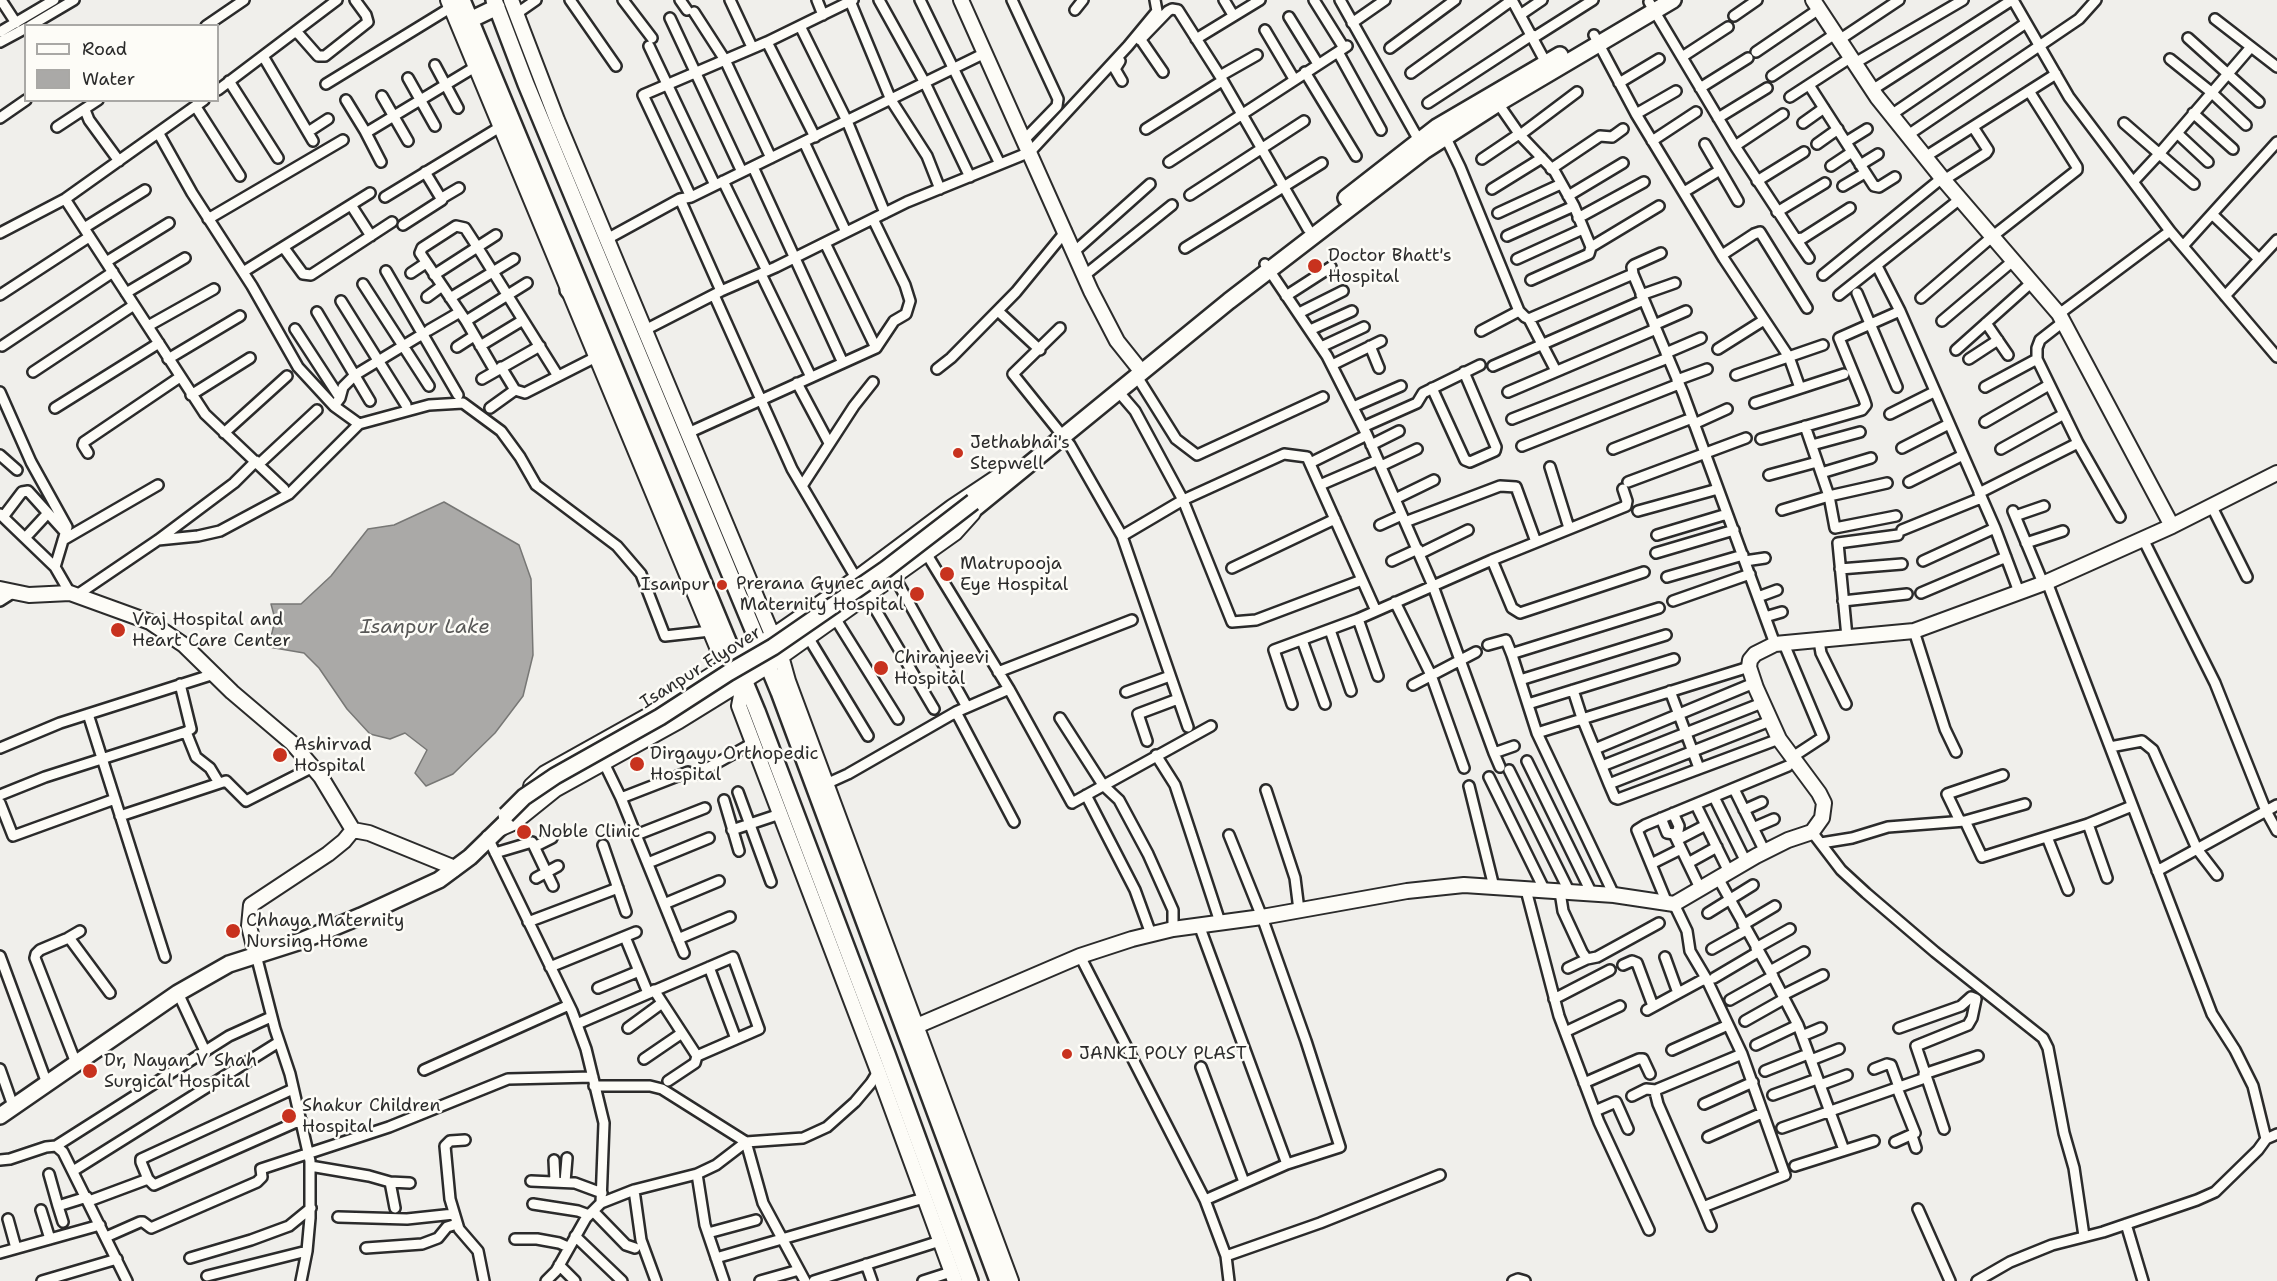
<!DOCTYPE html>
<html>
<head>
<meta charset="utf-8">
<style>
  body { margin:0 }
  #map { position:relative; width:2277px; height:1281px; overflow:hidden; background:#f0efeb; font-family:"Shantell Sans",sans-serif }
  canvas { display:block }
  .legend { position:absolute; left:24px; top:24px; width:195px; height:78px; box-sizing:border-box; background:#fdfcf7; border:2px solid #a9a8a5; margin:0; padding:8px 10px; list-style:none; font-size:18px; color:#2b2b2b }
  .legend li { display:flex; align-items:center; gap:12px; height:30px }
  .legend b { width:30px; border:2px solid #a9a8a5 }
</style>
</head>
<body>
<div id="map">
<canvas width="2277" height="1281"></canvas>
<ul class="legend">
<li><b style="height:8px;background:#fdfcf7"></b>Road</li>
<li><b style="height:16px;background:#aaa9a7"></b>Water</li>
</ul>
</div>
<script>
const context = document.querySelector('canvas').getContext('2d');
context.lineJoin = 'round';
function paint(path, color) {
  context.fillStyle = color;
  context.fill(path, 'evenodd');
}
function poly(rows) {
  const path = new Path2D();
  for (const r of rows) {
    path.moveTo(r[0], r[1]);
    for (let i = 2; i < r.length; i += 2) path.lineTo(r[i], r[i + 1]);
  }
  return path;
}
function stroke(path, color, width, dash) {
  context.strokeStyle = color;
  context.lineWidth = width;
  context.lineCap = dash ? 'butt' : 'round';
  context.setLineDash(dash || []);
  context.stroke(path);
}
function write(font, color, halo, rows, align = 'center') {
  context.font = font + ' "Shantell Sans",sans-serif';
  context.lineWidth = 5;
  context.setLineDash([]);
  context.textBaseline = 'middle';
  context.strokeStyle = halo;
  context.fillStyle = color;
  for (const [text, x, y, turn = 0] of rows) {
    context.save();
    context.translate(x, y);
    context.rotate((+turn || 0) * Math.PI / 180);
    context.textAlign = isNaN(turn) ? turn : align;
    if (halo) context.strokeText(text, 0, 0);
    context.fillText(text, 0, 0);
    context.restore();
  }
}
const water = poly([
  [444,502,519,545,531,579,533,655,523,696,495,733,453,774,426,786,415,773,427,750,405,733,390,739,370,734,347,709,319,668,304,653,263,646,272,633,275,619,271,604,301,604,331,576,368,529,394,525,444,502]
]);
paint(water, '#aaa9a7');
stroke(water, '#777775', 1.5);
const street = poly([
  [1,0,16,23],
  [570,0,616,66],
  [623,0,652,38],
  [680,0,687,10],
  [730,0,752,47],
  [817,0,823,15],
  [879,0,925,83,970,177],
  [920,0,1000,164],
  [1012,0,1058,99,1057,106,1024,140],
  [1224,0,1233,15],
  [1314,0,1344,48],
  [1340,0,1421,144],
  [1512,0,1546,63],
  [2013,0,2069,97,2170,231],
  [850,1,891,100,927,156,940,189],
  [1649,2,1735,146,1796,239,1803,238,1850,208],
  [1075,10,1083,0],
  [694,12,725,60,771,158],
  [516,14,536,0],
  [1520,15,1542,0],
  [1734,16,1757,0],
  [1289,17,1318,64],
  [670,18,742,172],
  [2215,19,2277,67],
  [1352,23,1385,0],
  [30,26,74,0],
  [206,26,244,0],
  [800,26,847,121,885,213],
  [1265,30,1294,79],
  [296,31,318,56,325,56,368,22,366,15,355,0],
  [0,32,54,0],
  [1594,35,1636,114,1724,259,1789,357,1800,388],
  [1533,38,1593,0],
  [2188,38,2259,102],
  [1196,39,1260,0],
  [1140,40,1168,11,1172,9,1178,10,1220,76,1308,229],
  [1141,40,1163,72],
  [1839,40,1899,0],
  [0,42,26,28],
  [767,42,815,137],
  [649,46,715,185],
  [1390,48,1455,0],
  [1338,52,1381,130],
  [1756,52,1819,9],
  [263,56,313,141],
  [1682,57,1728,27],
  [2170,59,2211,92,2246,125],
  [1120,61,1115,69,1122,81],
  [1855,63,1963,0],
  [435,65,458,108],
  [1305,72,1356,156],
  [1411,73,1512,0],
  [1220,76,1257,55],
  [1772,76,1835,34],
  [408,78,435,126],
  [229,81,278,158],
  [1619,83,1659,59],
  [326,84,450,8],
  [1809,85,1874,186,1879,187,1895,177],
  [1700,88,1748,58],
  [218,90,337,0],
  [1872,90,2012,0],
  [382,96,408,141],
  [1790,97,1850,58],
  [1495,99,1520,135,1555,172,1574,206,1591,247],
  [346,100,365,131,369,131,475,67],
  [1428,103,1532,35],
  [196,107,240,176],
  [85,110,89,120,119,161],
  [2193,113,2233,149],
  [1636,114,1676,91],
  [1891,115,2026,23],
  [0,118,26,100],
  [1718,118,1767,88],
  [1803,123,1824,108],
  [2124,123,2194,184],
  [57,127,98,100],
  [1146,129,1222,81],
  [365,131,381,162],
  [308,132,328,119],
  [2177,133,2208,162],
  [159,134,192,193,252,286,298,367,334,406,359,424],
  [1520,135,1577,92],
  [1908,135,2079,19,2096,0],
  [1445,136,1460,167,1519,311,1525,317,1529,319,1633,274,1683,393,1775,644],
  [1652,141,1696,112],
  [804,142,846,232],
  [1846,142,1867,129],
  [1705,144,1738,201],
  [1817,144,1838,129],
  [1735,146,1783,114],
  [1925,157,2056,74],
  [1482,159,1519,134],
  [1169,162,1347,46],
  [1860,165,1878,154],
  [1831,166,1852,152],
  [753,167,843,363],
  [1551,169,1600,136,1612,137,1623,129],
  [1944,180,1986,153,1988,150,1973,127],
  [723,181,767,271],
  [1757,181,1804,152],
  [2133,182,2159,154,2251,47],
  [1843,186,1865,173],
  [1492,189,1542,158],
  [1684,192,1720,170],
  [1190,195,1304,121],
  [1568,196,1623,163],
  [385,197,500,127],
  [691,197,985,53],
  [442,198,459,188],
  [65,199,205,414,284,489],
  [351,205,371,236],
  [1777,212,1825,183],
  [1498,213,1561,184],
  [2212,214,2259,259],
  [1578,218,1644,182],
  [208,219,343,140],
  [873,219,905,285,910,301,906,314,894,321,876,348],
  [403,225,442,200,425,172],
  [84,228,145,190],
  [0,233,65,199,204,100],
  [1507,236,1574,206],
  [607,239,680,199],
  [1796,239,1809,258],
  [2183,246,2277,142],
  [284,248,303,274,311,275,392,222],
  [1185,248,1322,163],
  [1075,251,1150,184],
  [1722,255,1754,234,1760,232,1807,308],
  [1517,259,1583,229],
  [106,262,169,223],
  [1265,264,1327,356,1367,435,1433,586,1494,753,1514,746],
  [1877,266,1900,311,1963,455,1995,528,2019,592],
  [386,271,458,395],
  [243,272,370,193],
  [411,273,426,263],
  [761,274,811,377],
  [1633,274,1632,267,1634,265,1661,253],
  [434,275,496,235],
  [1085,275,1172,205],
  [1823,275,1942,178],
  [1531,280,1589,254,1591,247,1659,206],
  [363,284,429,386],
  [721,291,680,199,691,197,643,95,767,42,853,0],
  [126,293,185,258],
  [1857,293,1897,387],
  [0,295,89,237],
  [714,295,792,469,856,578],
  [1641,295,1675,283],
  [1839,295,1960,199],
  [1286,296,1331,267],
  [2225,296,2277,240],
  [427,297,442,286],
  [450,298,514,259],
  [1921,298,1993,236,2077,170,2077,167,2029,91],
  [341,301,406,405],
  [998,311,1040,350],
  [317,312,370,401],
  [1299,313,1343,291],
  [2059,314,2170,231,2277,357],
  [1529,319,1556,371],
  [466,321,527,283],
  [1942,321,2014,260],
  [2063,322,2040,340,2037,348,2037,359,2078,443,2120,517],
  [1986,323,2008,355],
  [1654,325,1686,311],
  [148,326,214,289],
  [1060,328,1013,374,1070,445,1122,536,1183,500,1284,454,1307,457,1376,611],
  [295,329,340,398],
  [429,330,460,312],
  [645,330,721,291,776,267,907,202,1030,152,1128,46,1157,11,1155,0],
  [1310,330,1352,311],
  [1481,331,1519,311],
  [2,346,113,272],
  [480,346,523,320],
  [1370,346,1379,368],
  [457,347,474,336],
  [1321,347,1364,327],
  [1718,349,1764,320],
  [1956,350,2032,282],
  [1666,353,1701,338],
  [168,359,240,316],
  [1969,359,1998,340],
  [1332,365,1381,341],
  [1493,366,1644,300],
  [501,367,515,390,525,393,596,357],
  [937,369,951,358,1016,292,1066,231],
  [495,371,466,321,420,253,422,248,456,226,465,228,478,248,558,376],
  [33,372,134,305],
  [1136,375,1176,439,1197,455,1323,397],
  [1736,375,1823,345],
  [482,379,540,346],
  [1677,380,1707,369],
  [797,383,829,443],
  [1985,387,2037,359],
  [1432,388,1465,460,1470,462,1495,451,1496,447,1464,372],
  [1117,390,1135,411,1183,500,1232,622,1256,620,1362,580],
  [0,392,31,462,67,527,55,567,70,593],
  [1508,392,1656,329],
  [191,395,250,358],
  [1755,403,1844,374],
  [334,406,340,398,343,387,355,375,426,332],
  [1353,407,1401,386],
  [55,408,159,343],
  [490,408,515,390],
  [1890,414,1934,392],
  [1512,419,1668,358],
  [1985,422,2049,385],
  [1694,424,1727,409],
  [1805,426,1829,496,1835,528,1896,516],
  [1363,427,1417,403,1423,393,1480,365],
  [224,433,287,376],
  [688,433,876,348,825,243],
  [1761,439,1862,410,1866,405,1864,399,1839,338,1900,311],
  [1371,445,1399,431],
  [1812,445,1860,432],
  [1522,446,1679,384],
  [1902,448,1949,424],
  [1613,449,1692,418],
  [2001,449,2064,414],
  [88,453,83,445,84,442,180,377],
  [0,455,17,470],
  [1310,463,1367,435],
  [259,464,317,410],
  [1381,466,1417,449],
  [1550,467,1569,528],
  [1821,473,1871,458],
  [1769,475,1817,462],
  [1628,482,1746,438],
  [1909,482,1963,455],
  [1320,485,1378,460],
  [802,486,854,406,873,382],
  [1979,493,2078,443],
  [1395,499,1434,480],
  [2212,507,2247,577],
  [1782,510,1829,496,1887,483],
  [1638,511,1718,489],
  [2013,511,2043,583],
  [0,514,55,567],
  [2015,516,2044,506],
  [3,517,22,492,28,491,65,532],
  [1405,522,1500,486,1516,487,1536,542],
  [1380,525,1402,515],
  [1902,530,1981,498],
  [1657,535,1727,514],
  [1122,536,1188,727],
  [25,538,48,513],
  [2143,539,2215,683,2266,811,2277,831],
  [63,540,158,485],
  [158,540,198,536,220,531,289,494,359,424,429,405,463,403,501,431,520,457,536,485,617,546,641,574,665,636,710,631],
  [2026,543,2063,531],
  [1656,553,1734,530],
  [1419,554,1468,530],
  [1492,560,1512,608,1520,613,1644,572],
  [1392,561,1418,549],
  [1745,561,1765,558],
  [1923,561,1995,528],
  [1232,568,1335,519],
  [1840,569,1902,564],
  [894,576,967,707],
  [1667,577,1743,555],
  [2047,582,2212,1014,2235,1050,2253,1086,2266,1139],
  [1921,593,2006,557],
  [77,595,158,540,234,483,256,461],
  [867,595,934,709],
  [1758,597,1777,590],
  [0,601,14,592],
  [1673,601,1750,574],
  [1843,601,1907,594],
  [1395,602,1431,675,1464,768],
  [1765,617,1782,612],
  [835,618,898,719],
  [1358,619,1378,676],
  [1330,630,1351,691],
  [1914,631,1945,729,1956,752],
  [808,637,868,736],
  [1847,637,1838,543,1898,535],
  [1302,640,1325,704],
  [1819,641,1821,653,1846,704],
  [1784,644,1823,737,1791,758],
  [1488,645,1506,640,1512,655],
  [998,672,1132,620],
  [1520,680,1666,635],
  [1413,685,1476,652],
  [1009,689,1072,803,1211,726],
  [1573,690,1582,718,1609,784,1615,798,1618,799,1779,739],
  [1670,691,1699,768],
  [1126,692,1170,676],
  [1292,704,1274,650,1358,619,1492,560,1626,506,1627,501,1623,489],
  [1528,704,1674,659],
  [956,712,1014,822],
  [88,714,165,957],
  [1060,718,1103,785,1119,800,1148,854,1173,910,1173,929],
  [186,732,196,757,210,768,219,783],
  [1537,733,1749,667],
  [1147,741,1138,714,1178,699],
  [2110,747,2142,741,2153,750,2197,849,2217,875],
  [0,748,60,723,214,674],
  [1595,749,1754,683],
  [1494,753,1500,767],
  [1156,755,1175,785,1220,922],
  [603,761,621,798,684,953],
  [1527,761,1592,894],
  [1602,766,1762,703],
  [1509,770,1570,893],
  [697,774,753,743],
  [1489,777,1545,891],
  [826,784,848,774,956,712,1009,689,926,553],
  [1609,784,1770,721],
  [1469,786,1494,887],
  [1734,789,1765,852],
  [1266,790,1295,878,1299,910],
  [738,792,771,882],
  [0,795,45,777,186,732,191,729,180,684],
  [1086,795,1135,890,1151,934],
  [1714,797,1746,862],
  [621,798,688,772],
  [724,800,739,851],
  [0,803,13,836,115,799],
  [1696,805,1729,872],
  [1744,810,1762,802],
  [1673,813,1679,826,1678,831,1674,834],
  [120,816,226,781,246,801,313,767],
  [1661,818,1667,833,1674,834,1700,888],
  [1960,821,1947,794,2003,775],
  [1965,821,2025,804],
  [2088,824,2107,878],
  [1753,828,1774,819],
  [732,830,780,814],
  [1812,832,1841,870,1866,893,1935,952,2043,1038,2048,1048,2064,1133,2074,1168,2084,1236],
  [636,835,705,808],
  [487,836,572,1011,586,1049,604,1123,601,1203],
  [2047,837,2068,890],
  [1677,840,1706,825],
  [1821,843,1852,838,1888,827,1965,821,1982,857,2088,824,2132,806],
  [603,845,626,912],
  [536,846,552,838],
  [495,853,532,842,553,886],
  [648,863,709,838],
  [1688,863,1717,847],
  [1651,864,1681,849],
  [2157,871,2277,805],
  [536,878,558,866],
  [1718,878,1770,971,1798,1025,1844,1150],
  [1526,890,1559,1016,1599,1122,1649,1230],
  [1560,892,1563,911,1582,952,1587,959,1597,957,1659,923],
  [1614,895,1537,733,1512,655,1514,653,1659,608],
  [1667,903,1637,830,1645,825,1788,766],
  [664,904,719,881],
  [1674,904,1687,931,1690,951,1706,978,1742,1054,1785,1175,1703,1207,1658,1104,1655,1092,1658,1089,1742,1054],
  [1708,913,1753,885],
  [528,922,618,888],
  [1199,925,1287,1164,1340,1147,1306,1041,1262,917,1229,835],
  [1743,925,1775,906],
  [625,937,648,993],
  [68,938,80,931],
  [678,939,730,917],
  [1756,948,1790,929],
  [1712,949,1746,930],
  [256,955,275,1029,290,1074,310,1161,310,1218,307,1251,301,1281],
  [0,956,45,1078],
  [1080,956,1205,1200,1226,1256,1229,1281],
  [1665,957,1678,993],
  [1623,965,1632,961,1637,963,1653,1006],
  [550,967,636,932],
  [709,967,736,1039],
  [1568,968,1587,959],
  [1770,971,1804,952],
  [1714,978,1758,952],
  [598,988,639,971],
  [654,990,697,1056],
  [178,993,205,1051],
  [1783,995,1823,975],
  [1554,999,1610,970],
  [1730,1000,1773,976],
  [1647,1010,1706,978],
  [1745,1021,1784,999],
  [577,1024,733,957,759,1029,697,1056,695,1063,668,1081],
  [628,1028,662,1003],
  [1899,1028,1961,1006,1971,997,1976,999,1972,1018,1968,1025,1916,1046,1944,1129],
  [1565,1032,1620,1006],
  [1802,1036,1821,1028],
  [1756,1045,1798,1025],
  [1672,1050,1728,1025],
  [74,1058,35,958,36,954,40,950,66,939,70,939,110,993],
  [644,1059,682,1033],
  [1811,1060,1839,1049],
  [1201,1067,1244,1182],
  [0,1069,12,1103],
  [1874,1069,1887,1064,1891,1065,1899,1087],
  [424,1070,569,1005],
  [1765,1071,1808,1054],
  [1924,1074,1978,1056],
  [1584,1083,1639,1059,1643,1059,1650,1074],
  [1820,1085,1847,1075],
  [594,1086,650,1086,662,1089,746,1142,763,1203,805,1281],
  [293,1089,141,1159,141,1162,148,1179,154,1185,301,1120],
  [1773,1095,1817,1079],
  [1632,1096,1646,1089,1656,1090],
  [1704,1104,1753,1082],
  [1595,1111,1616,1102,1628,1129],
  [1782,1128,1925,1078],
  [1912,1136,1916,1148],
  [1708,1137,1762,1113],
  [465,1140,450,1141,445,1146,450,1199,459,1229,478,1251,484,1281],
  [1895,1142,1915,1133,1897,1088],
  [56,1146,229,1036,271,1017],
  [0,1160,10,1159,46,1147,56,1146,63,1152,127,1281],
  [554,1160,555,1181],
  [310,1166,369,1176,390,1182,410,1183],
  [1795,1166,1874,1141],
  [73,1171,279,1042],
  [49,1174,58,1206,87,1197],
  [697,1174,705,1225,724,1281],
  [531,1181,575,1183,602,1193],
  [390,1182,395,1208],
  [565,1182,567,1158],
  [634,1190,641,1240,656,1281],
  [1205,1200,1287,1164],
  [89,1201,148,1179],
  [533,1204,578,1211,589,1215],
  [58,1206,63,1222],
  [1703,1207,1711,1226],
  [1918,1209,1950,1281],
  [41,1210,50,1239],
  [593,1211,626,1245,635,1248],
  [338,1217,407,1219,454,1214],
  [8,1219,16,1248],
  [2126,1224,2143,1281],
  [708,1233,756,1220],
  [575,1236,622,1281],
  [106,1237,140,1222,143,1222,151,1228,257,1182,262,1177,261,1169,389,1127,508,1079,593,1077],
  [515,1239,537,1239,559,1243,568,1247],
  [366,1248,422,1244,438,1238,447,1227,457,1224],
  [0,1253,100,1225],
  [1226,1256,1320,1223,1440,1175],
  [190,1258,251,1240,289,1226,311,1208],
  [716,1258,924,1198],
  [866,1264,872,1281],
  [559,1265,575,1281],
  [207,1276,307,1251],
  [42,1281,117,1259],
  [546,1281,556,1271,586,1218,601,1203,634,1190,697,1174,716,1165,746,1142,803,1138,827,1127,855,1102,871,1083,879,1070],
  [760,1281,799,1270],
  [814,1281,940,1241],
  [923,1281,951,1272],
  [1513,1281,1518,1279,1525,1281],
  [1977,1281,2010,1262,2052,1245,2103,1232,2197,1200,2215,1192,2258,1150,2266,1139,2277,1134]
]);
const secondary = poly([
  [448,0,717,647,736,659],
  [511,0,557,120,781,656,788,681],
  [961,0,1091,291,1117,341,1141,371],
  [1813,0,1877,97,1942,178,2059,314,2172,526],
  [0,589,29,595,70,593,150,622,184,645,232,692,292,743,321,777,353,830,369,833,450,866,453,870],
  [781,676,788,681,1011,1281],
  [744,680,739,706,878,1071,955,1281],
  [531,786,545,773,647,716,780,631,861,575,952,507,1009,469],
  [499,829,515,822,556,789,679,721,768,666,955,533,973,513],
  [256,955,249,926,251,905,328,854,344,841,353,830],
  [905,1031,1080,956,1132,939,1173,929,1262,917,1407,891,1464,885,1614,895,1674,904,1756,856,1788,840,1812,832,1822,818,1824,803,1819,793,1779,739,1756,688,1749,667,1750,660,1755,654,1775,644,1914,631,2047,582,2172,526,2277,473]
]);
const primary = poly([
  [462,0,757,711,887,1054,970,1281],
  [494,0,526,84,779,692,998,1281],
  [470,20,497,7],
  [1346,198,1437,127,1560,55],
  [568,290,588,309],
  [962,519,1229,301,1424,151,1497,104,1673,0],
  [0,1116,178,993,229,964,301,941,361,916,439,880,470,857,508,820]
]);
stroke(street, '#2b2b2b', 14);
stroke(secondary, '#2b2b2b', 18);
stroke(primary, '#2b2b2b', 20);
stroke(street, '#fdfcf7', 9);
stroke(secondary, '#fdfcf7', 14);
stroke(primary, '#fdfcf7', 15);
const primaryBridge = poly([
  [506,815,524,797,555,776,660,717,728,673,773,647,886,569,973,502]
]);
stroke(primaryBridge, '#2b2b2b', 20, []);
stroke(primaryBridge, '#fdfcf7', 15);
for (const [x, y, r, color] of [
  [1315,266,8,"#c8321e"],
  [958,453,6,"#c8321e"],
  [947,574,8,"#c8321e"],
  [722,585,6,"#c8321e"],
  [917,594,8,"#c8321e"],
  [118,630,8,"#c8321e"],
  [881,668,8,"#c8321e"],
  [280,755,8,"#c8321e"],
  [637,764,8,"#c8321e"],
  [524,832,8,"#c8321e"],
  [233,931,8,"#c8321e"],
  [1067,1054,6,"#c8321e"],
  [90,1071,8,"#c8321e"],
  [289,1116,8,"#c8321e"]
]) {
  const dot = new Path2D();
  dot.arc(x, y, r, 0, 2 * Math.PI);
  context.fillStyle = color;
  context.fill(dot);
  stroke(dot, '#fdfcf7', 2);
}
write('18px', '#2b2b2b', '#fdfcf7', [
  ["Doctor Bhatt's",1328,256],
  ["Hospital",1328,277],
  ["Jethabhai's",970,443],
  ["Stepwell",970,464],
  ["Matrupooja",960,564],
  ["Eye Hospital",960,585],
  ["Prerana Gynec and",904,584,"right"],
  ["Maternity Hospital",904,605,"right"],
  ["Isanpur",710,585,"right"],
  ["Vraj Hospital and",132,620],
  ["Heart Care Center",132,641],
  ["Chiranjeevi",894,658],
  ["Hospital",894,679],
  ["Ashirvad",294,745],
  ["Hospital",294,766],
  ["Dirgayu Orthopedic",650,754],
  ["Hospital",650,775],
  ["Noble Clinic",538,832],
  ["Chhaya Maternity",246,921],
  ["Nursing Home",246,942],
  ["JANKI POLY PLAST",1079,1054],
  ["Dr, Nayan V Shah",104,1061],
  ["Surgical Hospital",104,1082],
  ["Shakur Children",302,1106],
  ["Hospital",302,1127]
], 'left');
write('18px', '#2b2b2b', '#fdfcf7', [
  ["Isanpur Flyover",701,668,-32]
]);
write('italic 20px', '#575756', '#fdfcf7', [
  ["Isanpur Lake",425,628]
]);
</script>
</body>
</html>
